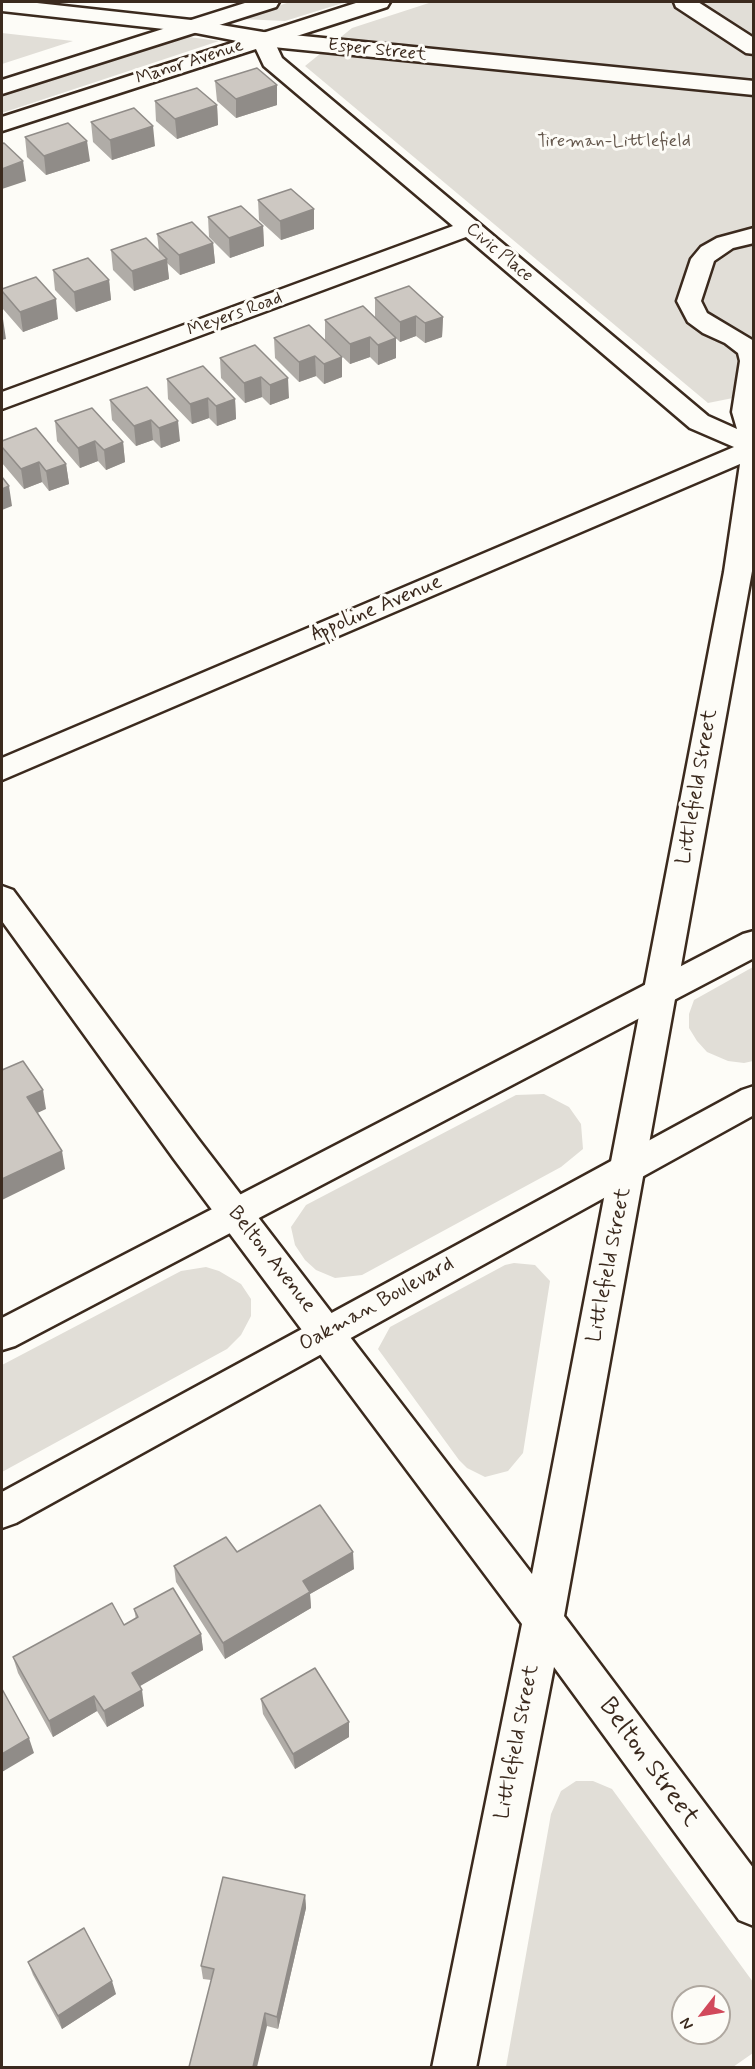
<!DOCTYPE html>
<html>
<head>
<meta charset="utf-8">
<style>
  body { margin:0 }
  #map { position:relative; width:755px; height:2069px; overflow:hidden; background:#fdfcf7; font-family:Mynerve,sans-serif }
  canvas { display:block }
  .frame { position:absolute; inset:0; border:3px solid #3b2a1e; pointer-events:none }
  .north { position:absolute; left:671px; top:1985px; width:60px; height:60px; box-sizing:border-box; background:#fdfcf7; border:2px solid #afa8a0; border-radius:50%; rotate:239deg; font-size:16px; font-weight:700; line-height:24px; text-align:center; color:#3b2a1e }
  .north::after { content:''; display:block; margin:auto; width:21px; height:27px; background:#d1495b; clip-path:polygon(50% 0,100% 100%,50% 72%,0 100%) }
</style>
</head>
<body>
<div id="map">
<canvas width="755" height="2069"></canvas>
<div class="frame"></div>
<div class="north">N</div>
</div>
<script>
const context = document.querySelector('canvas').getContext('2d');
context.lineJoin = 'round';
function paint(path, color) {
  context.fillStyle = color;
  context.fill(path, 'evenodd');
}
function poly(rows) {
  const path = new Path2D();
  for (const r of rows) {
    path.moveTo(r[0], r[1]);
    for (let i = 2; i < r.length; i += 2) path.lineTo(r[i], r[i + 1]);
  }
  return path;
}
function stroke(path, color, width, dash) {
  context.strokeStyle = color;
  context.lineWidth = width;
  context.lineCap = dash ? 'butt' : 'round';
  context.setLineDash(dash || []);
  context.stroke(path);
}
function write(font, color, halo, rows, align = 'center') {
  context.font = font + ' Mynerve,sans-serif';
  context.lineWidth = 6;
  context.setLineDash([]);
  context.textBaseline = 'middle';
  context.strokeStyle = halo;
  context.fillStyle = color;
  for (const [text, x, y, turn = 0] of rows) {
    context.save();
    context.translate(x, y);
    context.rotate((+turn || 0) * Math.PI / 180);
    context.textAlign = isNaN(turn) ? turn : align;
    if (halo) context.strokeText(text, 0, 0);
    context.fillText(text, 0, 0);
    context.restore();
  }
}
paint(poly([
  [290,2,346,2,285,21,242,19,243,17],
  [432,2,753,2,753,394,708,403,305,66,352,28],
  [2,33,73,41,2,64],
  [189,37,219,41,2,113,2,94,163,42],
  [753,967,753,1061,744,1063,728,1061,707,1052,697,1041,689,1028,689,1014,694,1000],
  [544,1094,569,1107,581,1124,583,1149,561,1167,362,1275,335,1278,316,1270,305,1260,295,1245,291,1227,306,1205,516,1095],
  [514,1263,535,1265,550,1281,523,1453,508,1471,485,1477,467,1468,459,1460,378,1349,390,1327,505,1265],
  [206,1267,219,1271,241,1284,251,1299,251,1316,241,1335,227,1349,2,1472,2,1365,181,1271],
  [576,1781,593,1781,612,1789,753,1982,753,2053,733,2067,506,2067,551,1814,561,1791],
  [683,1997,719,1997,719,2033,683,2033]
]), '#e1ded7');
const street = poly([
  [248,2,279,2,276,7,2,94,2,80,248,2],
  [359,2,390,2,387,7,275,43,282,58,708,416,737,429,732,412,740,361,738,353,725,343,703,333,688,322,677,301,691,259,701,247,717,238,754,228,754,243,733,248,714,261,701,301,707,313,754,341,754,560,564,1616,754,1869,754,1926,739,1920,554,1667,476,2068,432,2068,522,1624,174,1159,2,921,2,886,13,890,198,1139,532,1574,724,572,740,464,2,780,2,758,734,447,690,428,466,237,2,409,2,392,453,226,264,66,256,49,2,131,2,117,359,2]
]);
const secondary = poly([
  [2,2,28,2,191,20,263,32,754,81,754,95,263,46,191,32,2,11,2,2],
  [674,2,698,2,754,38,754,54,746,53,676,7,674,2],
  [754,931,754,958,15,1346,2,1350,2,1318,743,934,754,931],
  [754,1086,754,1115,16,1523,2,1528,2,1492,742,1090,754,1086]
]);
stroke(street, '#3b2a1e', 5);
stroke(secondary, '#3b2a1e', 5);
paint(street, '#fdfcf7');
paint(secondary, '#fdfcf7');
paint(poly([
  [215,81,277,105,236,118,217,101],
  [155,101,217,105,218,125,177,139,156,121],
  [91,122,155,146,112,160,93,142],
  [25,137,90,161,46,175,27,157],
  [258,200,314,209,314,229,281,240,259,220],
  [208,217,263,226,264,246,230,258,209,237],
  [157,234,213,243,215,263,180,275,167,263,169,279,134,291,113,270,111,250,159,251],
  [53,270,109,280,111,300,76,312,55,290],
  [2,289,58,319,23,332,3,309],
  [375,298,443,317,442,337,425,343,416,336,400,342,375,318],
  [325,320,396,338,396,358,378,365,370,357,350,364,325,340],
  [309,325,342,377,324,384,316,376,299,382,275,358,274,338],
  [255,345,289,398,270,405,262,397,245,403,221,378,220,358],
  [167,379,235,399,236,419,217,426,209,418,192,424,168,399],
  [147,387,180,441,161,448,153,440,136,446,112,420,110,400],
  [55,421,123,442,125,462,106,470,98,461,80,468,57,441],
  [2,441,66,464,69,484,49,491,42,482,24,489,2,463],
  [237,1552,354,1569,310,1594,311,1608,225,1659,176,1582,174,1566],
  [134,1609,201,1634,203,1650,139,1686,144,1706,107,1727,97,1711,53,1737,18,1673,13,1657,124,1625,136,1619],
  [261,1699,349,1737,295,1769,263,1714],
  [305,1895,306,1908,278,2029,267,2026,211,1980,203,1979,201,1966],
  [28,1962,116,1994,62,2029,33,1975]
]), '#b0aca7');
paint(poly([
  [277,85,277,105,236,118,236,99],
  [217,105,218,125,177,139,175,119],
  [153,126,155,146,112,160,110,140],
  [87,141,90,161,46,175,44,156],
  [23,161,26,181,2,189,2,169],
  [314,209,314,229,281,240,280,221],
  [263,226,264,246,230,258,229,238],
  [213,243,215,263,180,275,179,255],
  [167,259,169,279,134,291,132,271],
  [109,280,111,300,76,312,74,292],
  [56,299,58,319,23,332,20,312],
  [416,316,416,336,400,342,400,322],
  [443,317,442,337,425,343,425,323],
  [2,319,3,319,6,339,2,340],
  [370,337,370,357,350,364,350,344],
  [396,338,396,358,378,365,378,345],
  [315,356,316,376,299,382,299,362],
  [342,357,342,377,324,384,324,364],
  [261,377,262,397,245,403,244,383],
  [288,378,289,398,270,405,270,385],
  [208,398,209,418,192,424,190,404],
  [235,399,236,419,217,426,216,406],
  [151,420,153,440,136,446,134,426],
  [178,421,180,441,161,448,159,428],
  [95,441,98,461,80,468,78,448],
  [123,442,125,462,106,470,104,450],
  [39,462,42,482,24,489,21,469],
  [66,464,69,484,49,491,46,471],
  [9,486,12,506,2,510,2,489],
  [43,1090,46,1109,31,1116,27,1097],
  [62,1151,65,1169,2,1200,2,1179],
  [353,1552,354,1569,310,1594,311,1608,225,1659,223,1643,303,1581],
  [201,1634,203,1650,135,1689,132,1673],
  [142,1690,144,1706,107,1727,104,1711],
  [94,1696,97,1711,53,1737,49,1721],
  [349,1722,349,1737,295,1769,293,1754],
  [29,1738,34,1753,2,1772,2,1754],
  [305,1895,306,1908,278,2029,277,2017],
  [112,1981,116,1994,62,2029,58,2016],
  [265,2013,267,2026,257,2067,253,2067]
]), '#908c88');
const building = poly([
  [257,68,277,85,236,99,215,81,257,68],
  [197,88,217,105,175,119,155,101,197,88],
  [134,108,153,126,110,140,91,122,134,108],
  [68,123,87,141,44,156,25,137,68,123],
  [4,143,23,161,2,169,2,144,4,143],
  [291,189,314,209,280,221,258,200,291,189],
  [241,206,263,226,229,238,208,217,241,206],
  [192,222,213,243,179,255,157,234,192,222],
  [146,238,167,259,132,271,111,250,146,238],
  [88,258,109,280,74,292,53,270,88,258],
  [36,277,56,299,20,312,2,291,2,289,36,277],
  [409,286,443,317,425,323,416,316,400,322,375,298,409,286],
  [363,306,396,338,378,345,370,337,350,344,325,320,363,306],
  [309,325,342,357,324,364,315,356,299,362,274,338,309,325],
  [255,345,288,378,270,385,261,377,244,383,220,358,255,345],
  [203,366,235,399,216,406,208,398,190,404,167,379,203,366],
  [147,387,178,421,159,428,151,420,134,426,110,400,147,387],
  [92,408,123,442,104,450,95,441,78,448,55,421,92,408],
  [36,428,66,464,46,471,39,462,21,469,2,447,2,441,36,428],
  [2,477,9,486,2,489,2,477],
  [23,1061,43,1090,27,1097,62,1151,2,1179,2,1070,23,1061],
  [320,1505,353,1552,303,1581,310,1592,223,1643,174,1566,226,1537,237,1552,320,1505],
  [173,1588,201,1634,132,1673,142,1690,104,1711,94,1696,49,1721,13,1657,112,1603,124,1625,138,1617,134,1609,173,1588],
  [315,1668,349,1722,293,1754,261,1699,315,1668],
  [2,1689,29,1738,2,1754,2,1689],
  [223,1877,305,1895,277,2017,265,2013,253,2067,189,2067,214,1969,201,1966,223,1877],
  [84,1928,112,1981,58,2016,28,1962,84,1928]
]);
paint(building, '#cdc8c2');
stroke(building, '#908c88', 1.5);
write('18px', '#3b2a1e', '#fdfcf7', [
  ["Esper Street",377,51,6],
  ["Manor Avenue",190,63,-18],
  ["Civic Place",499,253,40],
  ["Meyers Road",235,315,-20]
]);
write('18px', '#64574c', '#fdfcf7', [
  ["Tireman-Littlefield",614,142]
]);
write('21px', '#3b2a1e', '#fdfcf7', [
  ["Appoline Avenue",377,609,-23],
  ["Littlefield Street",698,787,-80],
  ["Belton Avenue",271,1260,52],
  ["Littlefield Street",610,1265,-79],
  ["Oakman Boulevard",377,1305,-29],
  ["Littlefield Street",518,1742,-79]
]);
write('26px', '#3b2a1e', '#fdfcf7', [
  ["Belton Street",648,1763,54]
]);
</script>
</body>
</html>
